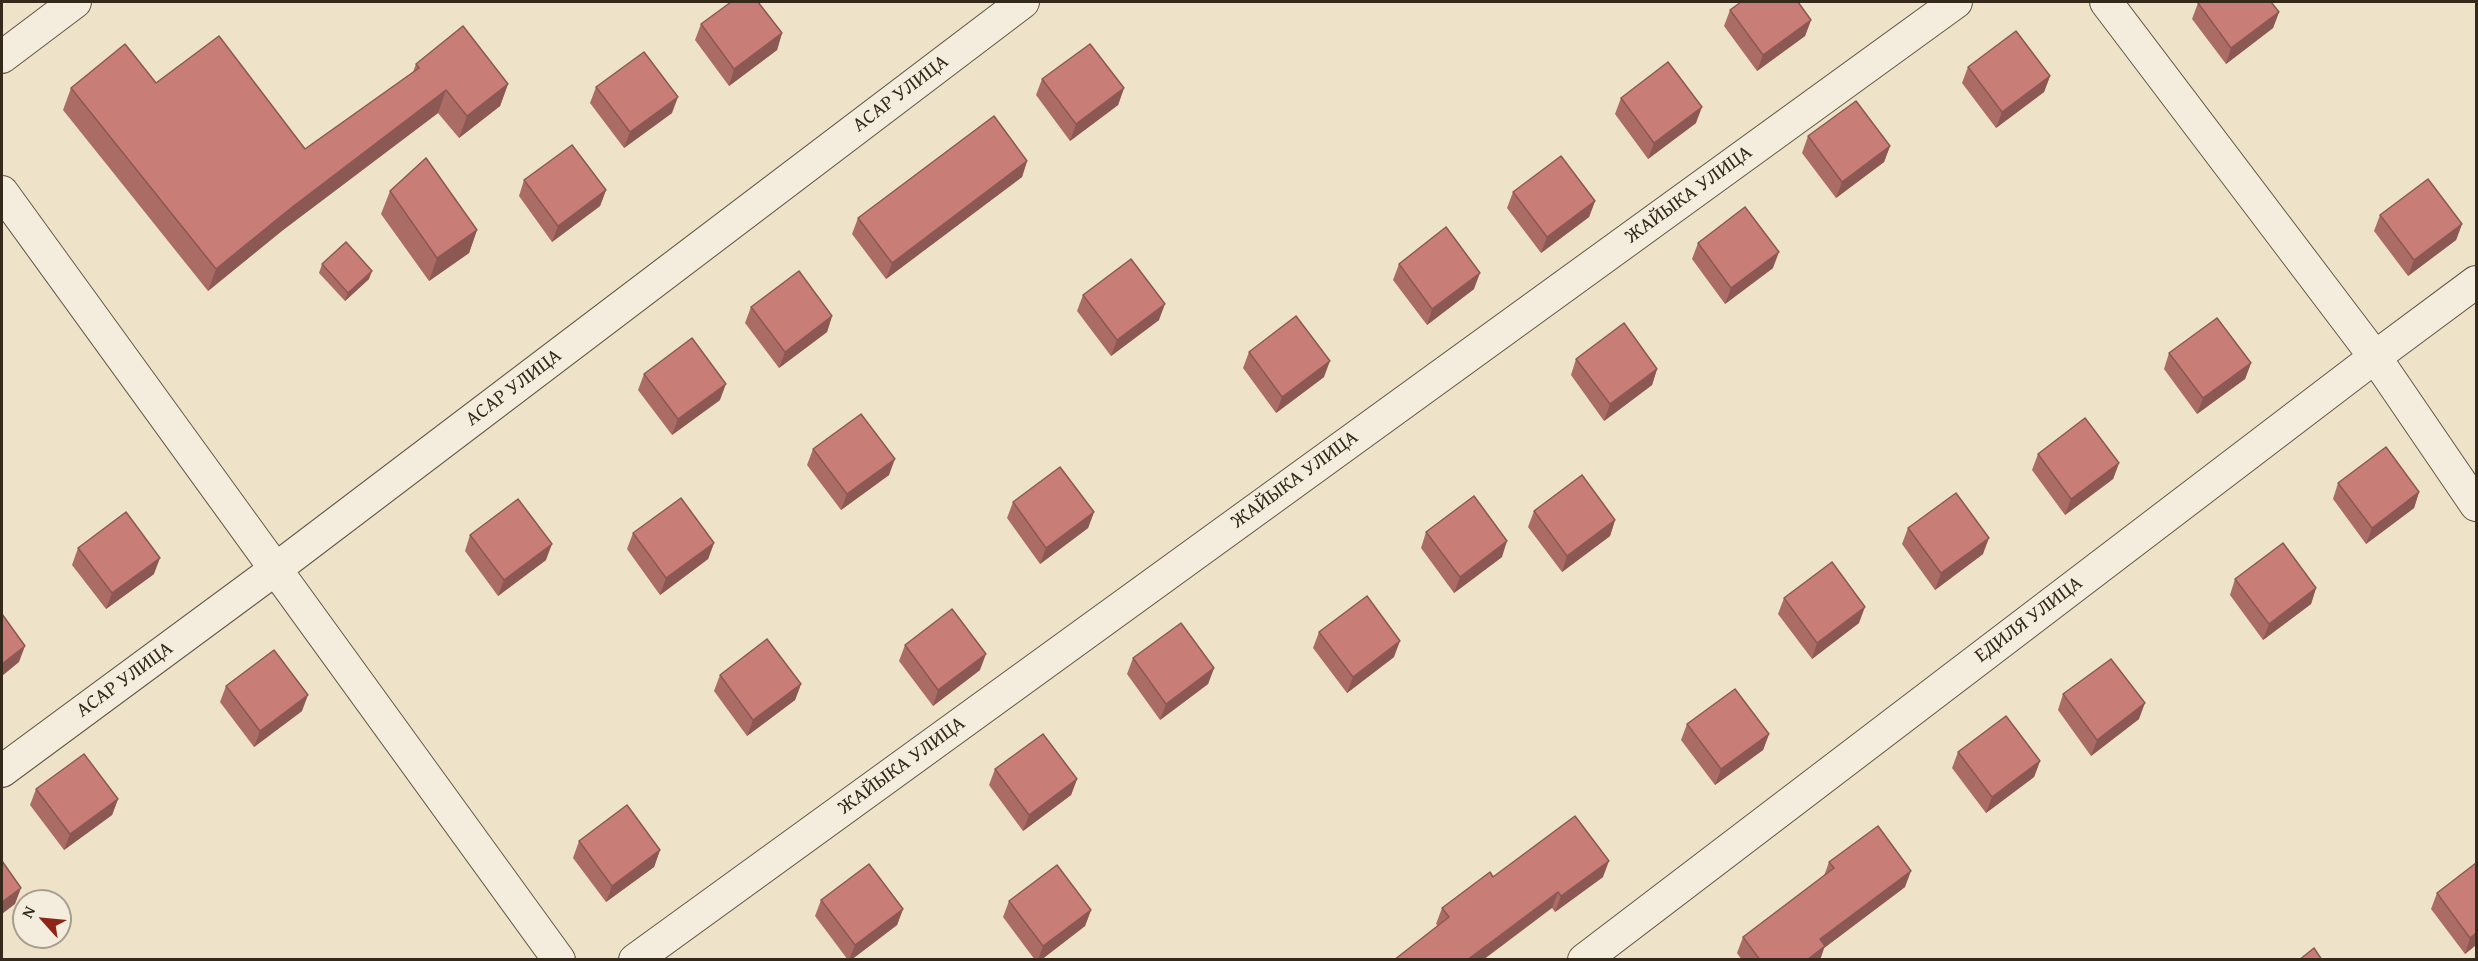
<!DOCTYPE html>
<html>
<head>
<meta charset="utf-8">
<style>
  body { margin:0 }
  #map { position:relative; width:2478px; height:961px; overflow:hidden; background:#eee2c9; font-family:"Gentium Book Plus",serif }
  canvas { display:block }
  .frame { position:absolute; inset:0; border:3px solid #34291a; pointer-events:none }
  .north { position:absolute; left:12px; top:889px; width:60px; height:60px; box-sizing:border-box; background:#f4ecdc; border:2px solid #a79e8e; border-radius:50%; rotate:297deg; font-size:16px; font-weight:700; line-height:24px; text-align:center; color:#34291a }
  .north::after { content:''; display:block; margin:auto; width:21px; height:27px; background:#8f2418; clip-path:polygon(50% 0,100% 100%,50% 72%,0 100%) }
</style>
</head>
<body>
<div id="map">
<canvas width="2478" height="961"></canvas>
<div class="frame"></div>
<div class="north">N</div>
</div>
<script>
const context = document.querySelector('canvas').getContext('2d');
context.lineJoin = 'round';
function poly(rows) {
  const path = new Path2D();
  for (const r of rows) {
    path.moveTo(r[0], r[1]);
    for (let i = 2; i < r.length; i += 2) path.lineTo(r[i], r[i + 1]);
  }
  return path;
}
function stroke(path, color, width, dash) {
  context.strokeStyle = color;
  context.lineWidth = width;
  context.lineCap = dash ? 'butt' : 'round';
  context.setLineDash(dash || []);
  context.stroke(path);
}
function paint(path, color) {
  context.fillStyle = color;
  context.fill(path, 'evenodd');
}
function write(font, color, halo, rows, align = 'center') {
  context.font = font + ' "Gentium Book Plus",serif';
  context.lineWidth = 4.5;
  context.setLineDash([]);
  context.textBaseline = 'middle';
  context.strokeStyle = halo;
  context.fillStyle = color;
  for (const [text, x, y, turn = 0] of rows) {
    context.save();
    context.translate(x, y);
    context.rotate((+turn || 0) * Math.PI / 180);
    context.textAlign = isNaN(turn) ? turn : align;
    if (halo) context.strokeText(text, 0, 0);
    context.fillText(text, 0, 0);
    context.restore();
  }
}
const street = poly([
  [2106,2,2375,357,2476,505],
  [2,57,75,2],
  [2,192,559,960],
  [2,771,277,568,1023,2],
  [635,960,1956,2],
  [1584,960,2375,357,2476,282]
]);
stroke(street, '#625746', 34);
stroke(street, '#f4ecdc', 32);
paint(poly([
  [2198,3,2279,12,2273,28,2226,64,2192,19],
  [1730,10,1811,20,1805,36,1757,71,1724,26],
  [701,24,782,33,777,50,729,86,695,40],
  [416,64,508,84,500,106,459,138,438,113,283,230,208,291,63,110,71,88,156,83,305,149,413,72],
  [1968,67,2050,76,2044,92,1996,128,1962,83],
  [1042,79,1124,88,1118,105,1070,141,1036,95],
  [596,87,672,113,624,148,590,103],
  [1621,98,1696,123,1648,159,1615,114],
  [1808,136,1890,146,1884,162,1836,198,1802,153],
  [1027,161,1022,177,886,279,852,234,858,218],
  [524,180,606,190,600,206,552,242,519,196],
  [390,191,477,230,469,253,429,281,381,214],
  [1513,192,1595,201,1589,217,1541,253,1507,208],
  [2380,215,2462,224,2456,240,2408,276,2374,231],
  [1698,243,1773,268,1725,304,1692,259],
  [322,264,369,279,345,301,319,273],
  [1399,264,1474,289,1427,325,1393,280],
  [1083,295,1159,320,1111,356,1077,311],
  [751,307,832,316,827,332,779,368,745,323],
  [1249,352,1324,377,1276,413,1243,368],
  [2169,353,2251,363,2245,379,2197,414,2164,369],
  [1576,359,1657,369,1652,385,1604,421,1571,375],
  [644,374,720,400,672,435,638,390],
  [813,449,889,475,841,510,807,465],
  [2038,454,2119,463,2113,479,2065,515,2032,470],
  [2338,483,2419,492,2414,508,2366,544,2333,499],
  [1013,502,1094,512,1088,528,1040,564,1007,518],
  [1534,511,1615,520,1610,536,1562,572,1528,527],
  [1908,528,1983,554,1935,590,1902,544],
  [1426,532,1502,557,1454,593,1421,548],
  [633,533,714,543,708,559,660,595,627,549],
  [470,535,546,560,498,596,465,551],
  [78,548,154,574,106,609,72,565],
  [2235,579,2316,588,2311,604,2263,640,2230,595],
  [1784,598,1859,623,1812,659,1778,614],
  [1319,632,1394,657,1347,693,1313,648],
  [905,645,980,670,933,706,899,661],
  [1133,658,1214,668,1208,684,1160,720,1127,674],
  [720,675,801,684,795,700,747,736,714,691],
  [226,686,302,711,254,747,220,702],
  [2063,694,2139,719,2091,756,2058,710],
  [1687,724,1769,734,1763,750,1715,785,1681,740],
  [1958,752,2040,761,2034,777,1986,813,1952,768],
  [995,769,1077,779,1071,795,1023,831,989,785],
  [36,789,118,799,112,815,64,850,30,805],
  [579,841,660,850,654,867,606,902,573,858],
  [1829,862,1905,887,1824,948,1820,960,1742,960,1737,953,1743,937,1824,876],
  [1493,877,1603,877,1555,912,1552,908,1438,926,1436,924,1442,908],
  [2437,893,2476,945,2465,954,2431,909],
  [821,900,903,909,897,925,851,960,848,960,815,916],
  [1009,901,1091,910,1085,926,1041,960,1035,960,1003,917]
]), '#ac6c66');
paint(poly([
  [2279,12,2273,28,2226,64,2231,48],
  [1811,20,1805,36,1757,71,1763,55],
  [782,33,777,50,729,86,734,69],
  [2050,76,2044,92,1996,128,2002,112],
  [508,84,500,106,459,138,467,116],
  [1124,88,1118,105,1070,141,1076,124],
  [446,90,438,113,283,230,208,291,216,269,291,208],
  [678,97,672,113,624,148,630,132],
  [1702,107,1696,123,1648,159,1654,143],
  [1890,146,1884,162,1836,198,1842,182],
  [1027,161,1022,177,886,279,892,263],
  [606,190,600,206,552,242,558,226],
  [1595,201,1589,217,1541,253,1547,237],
  [2462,224,2456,240,2408,276,2414,260],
  [477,230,469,253,429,281,437,258],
  [1779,252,1773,268,1725,304,1731,288],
  [372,271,369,279,345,301,348,293],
  [1480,273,1474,289,1427,325,1432,309],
  [1165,304,1159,320,1111,356,1117,340],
  [832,316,827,332,779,368,785,352],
  [1330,361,1324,377,1276,413,1282,397],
  [2251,363,2245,379,2197,414,2203,398],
  [1657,369,1652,385,1604,421,1610,404],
  [726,384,720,400,672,435,678,419],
  [895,459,889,475,841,510,847,494],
  [2119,463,2113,479,2065,515,2071,499],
  [2419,492,2414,508,2366,544,2372,528],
  [1094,512,1088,528,1040,564,1046,548],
  [1615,520,1610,536,1562,572,1567,556],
  [1989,538,1983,554,1935,590,1941,573],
  [1507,541,1502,557,1454,593,1460,577],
  [714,543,708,559,660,595,666,578],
  [552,544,546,560,498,596,504,580],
  [160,558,154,574,106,609,112,593],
  [2316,588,2311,604,2263,640,2269,624],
  [1865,607,1859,623,1812,659,1817,643],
  [1400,641,1394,657,1347,693,1353,677],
  [25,646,19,662,2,676,2,664],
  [986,654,980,670,933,706,938,690],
  [1214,668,1208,684,1160,720,1166,704],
  [801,684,795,700,747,736,753,720],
  [308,695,302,711,254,747,260,731],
  [2145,703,2139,719,2091,756,2097,740],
  [1769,734,1763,750,1715,785,1721,769],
  [2040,761,2034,777,1986,813,1992,797],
  [1077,779,1071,795,1023,831,1029,815],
  [118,799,112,815,64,850,70,834],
  [660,850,654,867,606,902,612,886],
  [1609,861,1603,877,1555,912,1561,896],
  [1911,871,1905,887,1824,948,1820,960,1807,960,1820,939],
  [21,888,15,904,2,914,2,902],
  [1558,892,1552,908,1483,960,1467,960],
  [903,909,897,925,851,960,849,960,855,945],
  [1091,910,1085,926,1041,960,1038,960,1043,946],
  [2476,933,2476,945,2465,954,2470,938]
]), '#8c5853');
const building = poly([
  [731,2,758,2,782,33,734,69,701,24,731,2],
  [1741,2,1798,2,1811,20,1763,55,1730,10,1741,2],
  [2199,2,2271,2,2279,12,2231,48,2198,3,2199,2],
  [463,26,508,84,467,116,446,90,291,208,216,269,71,88,125,44,156,83,219,36,305,149,419,68,416,64,463,26],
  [2016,31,2050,76,2002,112,1968,67,2016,31],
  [1090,44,1124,88,1076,124,1042,79,1090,44],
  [644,52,678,97,630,132,596,87,644,52],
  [1668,62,1702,107,1654,143,1621,98,1668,62],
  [1856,101,1890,146,1842,182,1808,136,1856,101],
  [994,116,1027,161,892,263,858,218,994,116],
  [572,145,606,190,558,226,524,180,572,145],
  [1561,156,1595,201,1547,237,1513,192,1561,156],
  [426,158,477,230,437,258,390,191,426,158],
  [2428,179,2462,224,2414,260,2380,215,2428,179],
  [1745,207,1779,252,1731,288,1698,243,1745,207],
  [1446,227,1480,273,1432,309,1399,264,1446,227],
  [346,242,372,271,348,293,322,264,346,242],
  [1131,259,1165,304,1117,340,1083,295,1131,259],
  [799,271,832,316,785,352,751,307,799,271],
  [1296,316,1330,361,1282,397,1249,352,1296,316],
  [2217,318,2251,363,2203,398,2169,353,2217,318],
  [1624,323,1657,369,1610,404,1576,359,1624,323],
  [692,338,726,384,678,419,644,374,692,338],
  [861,414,895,459,847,494,813,449,861,414],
  [2085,418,2119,463,2071,499,2038,454,2085,418],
  [2386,447,2419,492,2372,528,2338,483,2386,447],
  [1060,467,1094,512,1046,548,1013,502,1060,467],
  [1582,475,1615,520,1567,556,1534,511,1582,475],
  [1956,493,1989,538,1941,573,1908,528,1956,493],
  [1474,496,1507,541,1460,577,1426,532,1474,496],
  [681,498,714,543,666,578,633,533,681,498],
  [518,499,552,544,504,580,470,535,518,499],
  [126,512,160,558,112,593,78,548,126,512],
  [2283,543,2316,588,2269,624,2235,579,2283,543],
  [1832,562,1865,607,1817,643,1784,598,1832,562],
  [1367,596,1400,641,1353,677,1319,632,1367,596],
  [952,609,986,654,938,690,905,645,952,609],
  [2,614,25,646,2,664,2,614],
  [1181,623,1214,668,1166,704,1133,658,1181,623],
  [767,639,801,684,753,720,720,675,767,639],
  [274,650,308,695,260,731,226,686,274,650],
  [2111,659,2145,703,2097,740,2063,694,2111,659],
  [1735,689,1769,734,1721,769,1687,724,1735,689],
  [2006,716,2040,761,1992,797,1958,752,2006,716],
  [1043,734,1077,779,1029,815,995,769,1043,734],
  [84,754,118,799,70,834,36,789,84,754],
  [627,805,660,850,612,886,579,841,627,805],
  [1575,816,1609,861,1561,896,1558,892,1467,960,1394,960,1449,917,1442,908,1490,872,1493,877,1575,816],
  [1878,826,1911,871,1820,939,1825,946,1807,960,1760,960,1743,937,1834,868,1829,862,1878,826],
  [2,861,21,888,2,902,2,861],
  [2476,863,2476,933,2470,938,2437,893,2476,863],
  [869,864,903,909,855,945,821,900,869,864],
  [1057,865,1091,910,1043,946,1009,901,1057,865],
  [2314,948,2322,960,2299,960,2314,948]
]);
paint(building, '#c87d77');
stroke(building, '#8c5853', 1.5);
write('20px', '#34291a', '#f4ecdc', [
  ["АСАР УЛИЦА",901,94,-37],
  ["ЖАЙЫКА УЛИЦА",1689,195,-36],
  ["АСАР УЛИЦА",514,388,-37],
  ["ЖАЙЫКА УЛИЦА",1295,480,-36],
  ["ЕДИЛЯ УЛИЦА",2029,620,-37],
  ["АСАР УЛИЦА",125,680,-36],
  ["ЖАЙЫКА УЛИЦА",902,766,-36]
]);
</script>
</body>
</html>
